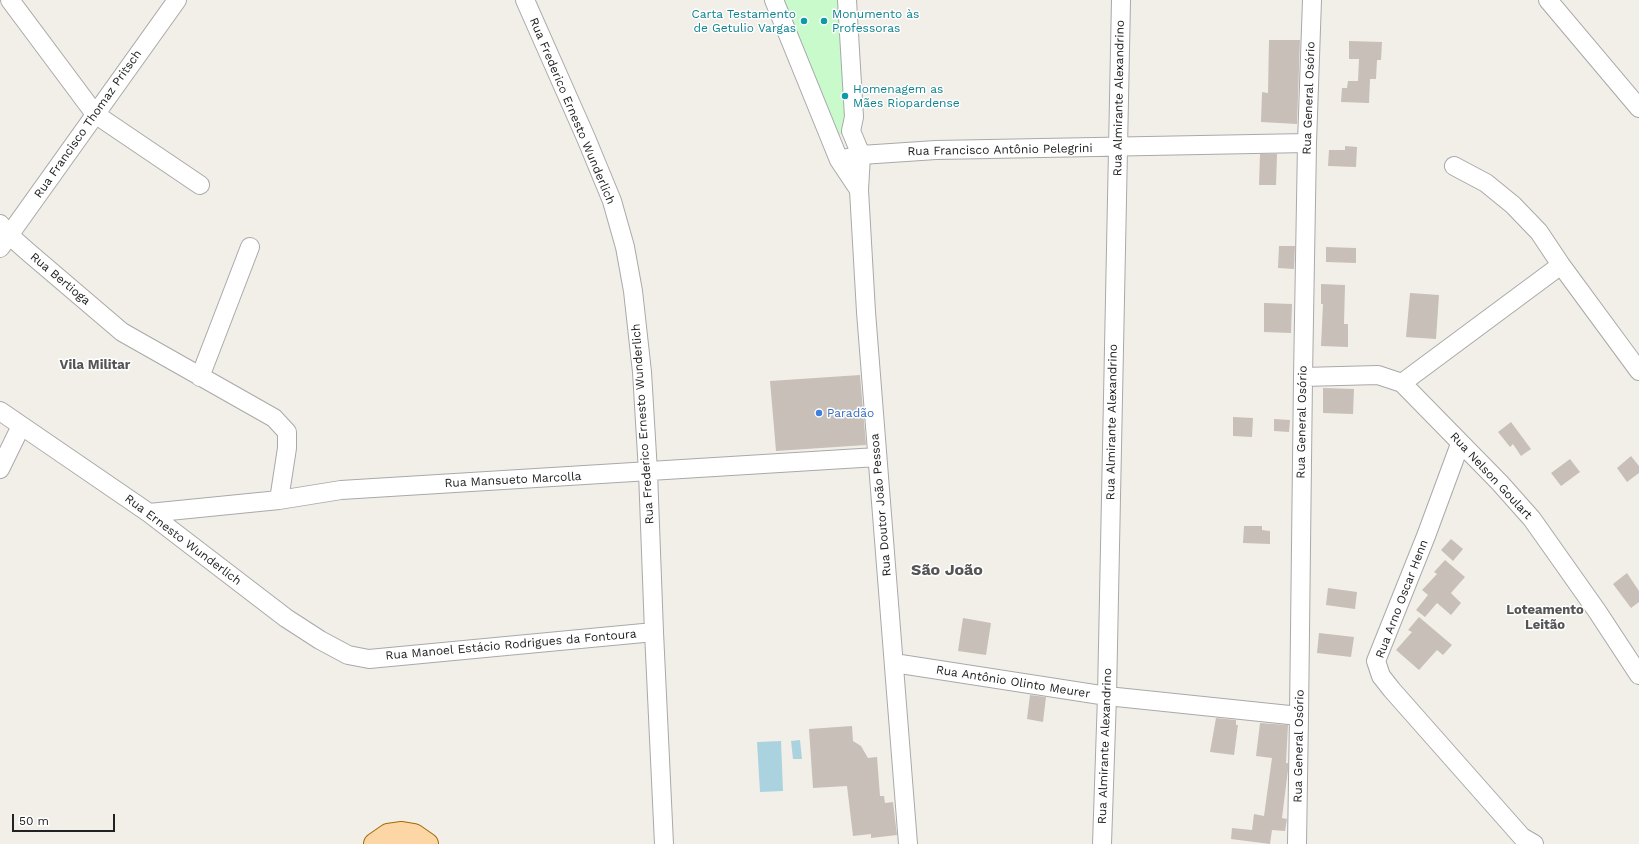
<!DOCTYPE html>
<html>
<head>
<meta charset="utf-8">
<style>
  body { margin:0 }
  #map { position:relative; width:1639px; height:844px; overflow:hidden; background:#f2efe9; font-family:"Work Sans",sans-serif }
  canvas { display:block }
  .scale { position:absolute; left:12px; top:814px; width:103px; height:18px; box-sizing:border-box; border:2px solid #222; border-top:0; padding-left:5px; font-size:12px; line-height:14px; white-space:nowrap; color:#222; -webkit-text-stroke:3px #fff; paint-order:stroke }
</style>
</head>
<body>
<div id="map">
<canvas width="1639" height="844"></canvas>
<div class="scale">50 m</div>
</div>
<script>
const context = document.querySelector('canvas').getContext('2d');
context.lineJoin = 'round';
function paint(path, color) {
  context.fillStyle = color;
  context.fill(path, 'evenodd');
}
function poly(rows) {
  const path = new Path2D();
  for (const r of rows) {
    path.moveTo(r[0], r[1]);
    for (let i = 2; i < r.length; i += 2) path.lineTo(r[i], r[i + 1]);
  }
  return path;
}
function stroke(path, color, width, dash) {
  context.strokeStyle = color;
  context.lineWidth = width;
  context.lineCap = dash ? 'butt' : 'round';
  context.setLineDash(dash || []);
  context.stroke(path);
}
function write(font, color, halo, rows, align = 'center') {
  context.font = font + ' "Work Sans",sans-serif';
  context.lineWidth = 3;
  context.setLineDash([]);
  context.textBaseline = 'middle';
  context.strokeStyle = halo;
  context.fillStyle = color;
  for (const [text, x, y, turn = 0] of rows) {
    context.save();
    context.translate(x, y);
    context.rotate((+turn || 0) * Math.PI / 180);
    context.textAlign = isNaN(turn) ? turn : align;
    if (halo) context.strokeText(text, 0, 0);
    context.fillText(text, 0, 0);
    context.restore();
  }
}
paint(poly([
  [775,0,847,0,851,131,831,138]
]), '#c8facc');
paint(poly([
  [800,740,802,759,793,759,791,741],
  [781,741,783,791,760,792,757,742]
]), '#aad3df');
paint(poly([
  [1269,40,1300,40,1297,124,1261,122,1262,92,1268,93],
  [1349,41,1382,42,1381,60,1377,60,1376,79,1370,79,1369,103,1341,102,1342,88,1347,88,1348,81,1358,81,1359,59,1349,59],
  [1345,146,1357,147,1356,167,1328,166,1329,150,1345,150],
  [1260,154,1277,154,1276,185,1259,185],
  [1279,246,1295,246,1294,269,1278,268],
  [1326,247,1356,248,1356,263,1326,262],
  [1321,284,1345,285,1344,324,1348,324,1348,347,1321,346,1323,304,1321,304],
  [1410,293,1439,295,1436,339,1406,337],
  [1264,303,1292,304,1291,333,1264,332],
  [860,375,866,445,776,451,770,381],
  [1323,388,1354,389,1353,414,1323,413],
  [1233,417,1253,418,1252,437,1233,436],
  [1274,419,1290,420,1289,432,1274,431],
  [1511,422,1531,449,1521,456,1513,444,1510,447,1498,432],
  [1631,456,1639,466,1639,473,1627,482,1617,468],
  [1570,459,1580,472,1561,486,1551,473],
  [1244,526,1262,526,1262,530,1270,531,1270,544,1243,543],
  [1451,539,1463,549,1453,561,1441,550],
  [1445,560,1465,577,1451,593,1461,603,1451,615,1437,603,1425,617,1416,610,1428,595,1422,590,1437,574,1434,572],
  [1627,573,1639,591,1639,602,1631,608,1613,584],
  [1328,588,1357,592,1355,609,1326,605],
  [1419,617,1452,645,1443,655,1437,650,1419,670,1396,650,1412,632,1408,630],
  [963,618,991,623,986,655,958,651],
  [1319,633,1354,637,1351,657,1317,653],
  [1030,695,1046,697,1043,722,1027,719],
  [1216,718,1236,720,1236,725,1238,725,1234,755,1210,752],
  [1260,723,1288,725,1286,763,1288,763,1288,770,1282,818,1287,819,1285,831,1272,830,1270,844,1231,839,1232,828,1252,830,1254,814,1264,816,1272,758,1256,756],
  [852,726,853,741,861,746,868,758,877,757,880,796,884,796,885,803,893,802,897,835,871,838,871,834,853,836,847,786,813,788,809,729]
]), '#c7bfb8');
const minor = poly([
  [10,0,95,114,200,185],
  [525,0,586,138,612,201,625,247,633,291,642,372,648,472,654,632,664,844],
  [774,0,839,160,859,190],
  [847,0,854,117,851,131,861,155,859,190,866,312,908,844],
  [1548,0,1639,108],
  [839,160,861,155,936,150,1307,143],
  [1454,166,1486,183,1513,205,1539,232,1561,265,1639,371],
  [0,224,9,235,27,251,122,332,274,418,287,432,287,448,279,500],
  [0,248,177,0],
  [200,377,250,247],
  [1303,377,1378,375,1402,383,1561,265],
  [1402,383,1500,483,1532,519,1597,611,1639,675],
  [0,411,149,513,286,618,320,640,348,655,369,659,654,632],
  [1460,444,1426,536,1376,661,1381,676,1392,690,1522,837,1534,844],
  [0,469,21,426],
  [149,513,279,500,341,490,877,457],
  [894,663,1107,696,1299,716],
  [1102,844,1107,696,1121,0],
  [1297,844,1299,716,1303,377,1307,143,1312,0]
]);
const major = poly([
  [375,844,388,835,402,833,414,835,427,844]
]);
stroke(minor, '#a9a9a9', 20);
stroke(major, '#a06b00', 24);
stroke(minor, '#fff', 18);
stroke(major, '#fcd6a4', 22);
for (const [x, y, r, color] of [
  [804,21,4,"#0f9aa8"],
  [824,21,4,"#0f9aa8"],
  [845,96,4,"#0f9aa8"],
  [819,413,4,"#3f7fe0"]
]) {
  const dot = new Path2D();
  dot.arc(x, y, r, 0, 2 * Math.PI);
  context.fillStyle = color;
  context.fill(dot);
  stroke(dot, '#fff', 1.5);
}
write('12px', '#0d838f', '#fff', [
  ["Carta Testamento",796,14,"right"],
  ["de Getulio Vargas",796,28,"right"],
  ["Monumento às",832,14],
  ["Professoras",832,28],
  ["Homenagem as",853,89],
  ["Mães Riopardense",853,103]
], 'left');
write('12px', '#222', '#fff', [
  ["Rua Almirante Alexandrino",1119,98,-89],
  ["Rua General Osório",1309,98,-88],
  ["Rua Frederico Ernesto Wunderlich",572,111,67],
  ["Rua Francisco Thomaz Pritsch",88,124,-55],
  ["Rua Francisco Antônio Pelegrini",1000,150,-1],
  ["Rua Bertioga",60,279,40],
  ["Rua Almirante Alexandrino",1112,422,-89],
  ["Rua General Osório",1302,422,-89],
  ["Rua Frederico Ernesto Wunderlich",643,424,-94],
  ["Rua Nelson Goulart",1491,476,47],
  ["Rua Mansueto Marcolla",513,480,-3],
  ["Rua Doutor João Pessoa",881,505,-95],
  ["Rua Ernesto Wunderlich",183,540,37],
  ["Rua Arno Oscar Henn",1402,599,-69],
  ["Rua Manoel Estácio Rodrigues da Fontoura",511,645,-5],
  ["Rua Antônio Olinto Meurer",1013,682,9],
  ["Rua Almirante Alexandrino",1105,746,-88],
  ["Rua General Osório",1299,746,-89]
]);
write('12px', '#366cbe', '#fff', [
  ["Paradão",827,413]
], 'left');
write('bold 13px', '#555', '#fff', [
  ["Vila Militar",95,365],
  ["Loteamento",1545,610],
  ["Leitão",1545,625]
]);
write('bold 16px', '#555', '#fff', [
  ["São João",947,570]
]);
</script>
</body>
</html>
